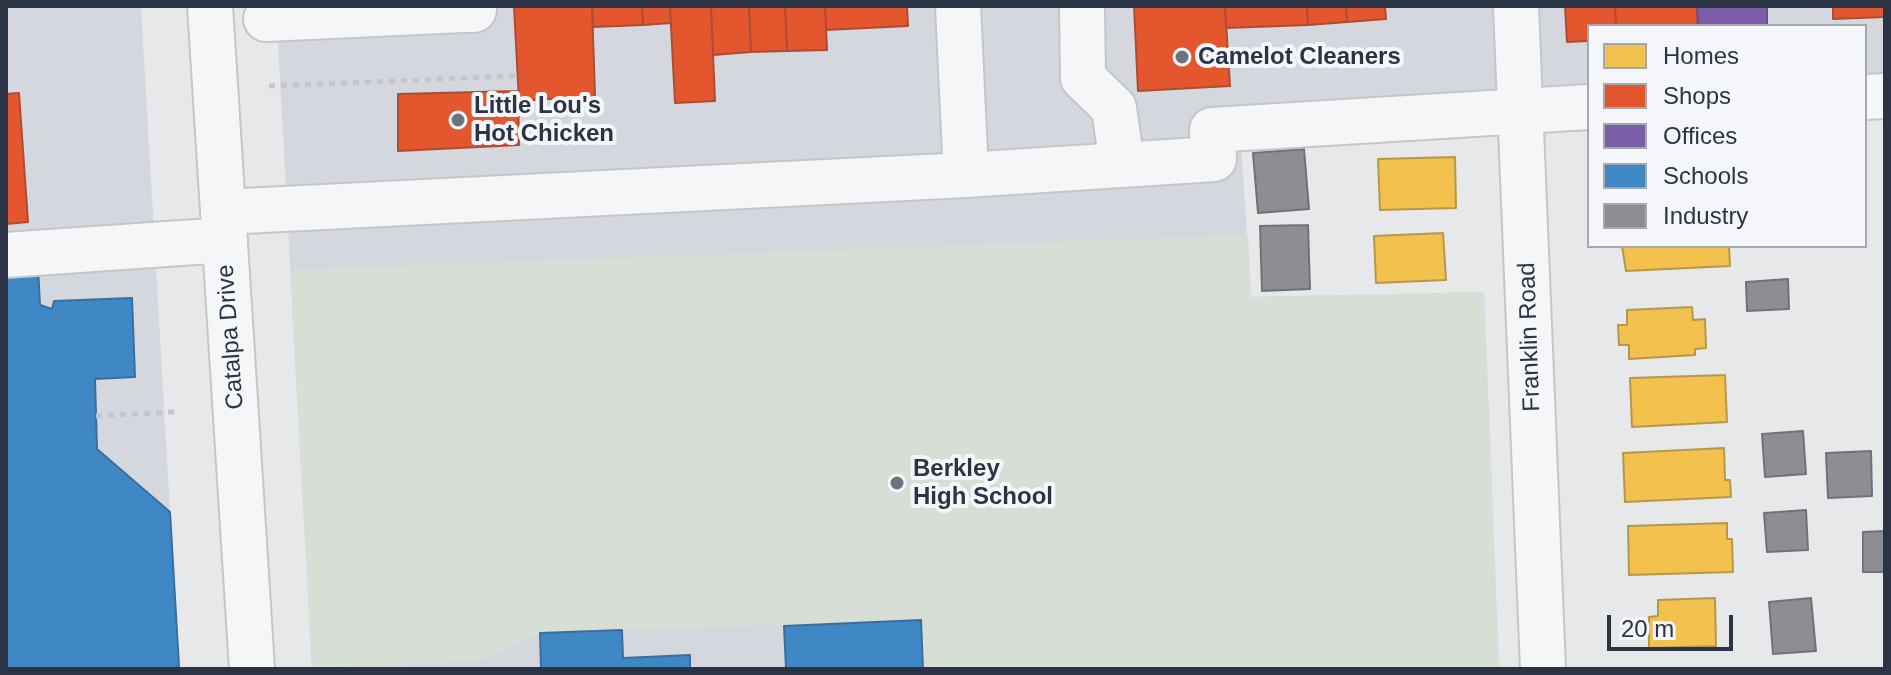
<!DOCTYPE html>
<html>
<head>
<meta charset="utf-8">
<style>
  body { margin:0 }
  #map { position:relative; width:1891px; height:675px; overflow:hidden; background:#e6e8ea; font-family:Helvetica,sans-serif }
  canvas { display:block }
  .frame { position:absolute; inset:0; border:8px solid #2b3445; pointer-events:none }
  .legend { position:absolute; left:1587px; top:24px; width:280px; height:224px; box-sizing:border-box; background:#f4f6f9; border:2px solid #a4a8b1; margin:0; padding:10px 14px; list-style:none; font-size:24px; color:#2b3445 }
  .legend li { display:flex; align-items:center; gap:16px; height:40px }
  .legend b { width:40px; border:2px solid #a4a8b1 }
  .scale { position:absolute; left:1607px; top:615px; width:126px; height:36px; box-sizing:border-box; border:4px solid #2b3445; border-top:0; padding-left:10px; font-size:24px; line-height:28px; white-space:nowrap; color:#2b3445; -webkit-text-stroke:6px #f4f6f9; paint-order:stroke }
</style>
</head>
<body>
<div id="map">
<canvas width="1891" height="675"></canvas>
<div class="frame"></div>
<ul class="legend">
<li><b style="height:22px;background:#f2c14e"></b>Homes</li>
<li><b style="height:22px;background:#e4572e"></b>Shops</li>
<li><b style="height:22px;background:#7b5ea7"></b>Offices</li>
<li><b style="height:22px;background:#3f88c5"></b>Schools</li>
<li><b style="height:22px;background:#8d8d92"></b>Industry</li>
</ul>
<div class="scale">20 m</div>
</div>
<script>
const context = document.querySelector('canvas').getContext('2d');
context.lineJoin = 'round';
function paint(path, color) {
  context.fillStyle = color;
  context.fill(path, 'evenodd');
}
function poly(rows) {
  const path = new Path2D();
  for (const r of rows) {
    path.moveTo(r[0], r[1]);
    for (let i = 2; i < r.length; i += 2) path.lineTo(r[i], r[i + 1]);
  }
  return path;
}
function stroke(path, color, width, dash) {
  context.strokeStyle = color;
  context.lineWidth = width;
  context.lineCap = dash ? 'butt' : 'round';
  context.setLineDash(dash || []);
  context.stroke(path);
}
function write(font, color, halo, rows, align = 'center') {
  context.font = font + ' Helvetica,sans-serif';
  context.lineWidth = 8;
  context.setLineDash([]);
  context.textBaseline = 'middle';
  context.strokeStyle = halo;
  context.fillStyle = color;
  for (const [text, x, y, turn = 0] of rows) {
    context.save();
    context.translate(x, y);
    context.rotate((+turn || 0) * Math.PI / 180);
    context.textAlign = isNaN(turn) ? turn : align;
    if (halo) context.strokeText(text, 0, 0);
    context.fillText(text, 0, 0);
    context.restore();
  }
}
paint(poly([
  [6,6,141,6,179,669,6,669],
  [276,6,1885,6,1885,117,1865,118,1865,26,1589,26,1589,128,1241,144,1251,297,1484,292,1499,669,312,669]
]), '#d4d7dd');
paint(poly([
  [1248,235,1251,297,1484,292,1499,669,923,669,920,620,540,633,479,661,312,668,290,270]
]), '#d6ded6');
const homes = poly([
  [1455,157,1456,208,1380,210,1378,159,1455,157],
  [1443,233,1446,280,1376,283,1374,236,1443,233],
  [1622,246,1729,246,1730,266,1626,271,1622,246],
  [1692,307,1693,320,1705,319,1706,348,1695,349,1695,355,1629,359,1629,345,1619,345,1618,325,1627,325,1627,310,1692,307],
  [1725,375,1727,422,1632,427,1630,378,1725,375],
  [1724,448,1725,480,1730,480,1731,497,1625,502,1623,453,1724,448],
  [1727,523,1727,539,1732,539,1733,572,1629,575,1628,526,1727,523],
  [1715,598,1716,646,1649,648,1649,617,1658,616,1658,600,1715,598]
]);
paint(homes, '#f2c14e');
stroke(homes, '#b6974b', 2);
const shops = poly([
  [514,6,592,6,595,96,519,101,514,6],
  [592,6,642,6,643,25,593,27,592,6],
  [642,6,670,6,671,23,643,25,642,6],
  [670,6,711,6,715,101,675,103,670,6],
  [711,6,749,6,751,52,713,55,711,6],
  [749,6,785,6,787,51,751,52,749,6],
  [785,6,825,6,827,50,787,51,785,6],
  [825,6,907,6,908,26,826,30,825,6],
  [1134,6,1225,6,1230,86,1138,91,1134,6],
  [1225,6,1307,6,1308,25,1226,28,1225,6],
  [1307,6,1346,6,1347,22,1308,25,1307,6],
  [1346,6,1385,6,1386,19,1347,22,1346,6],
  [1565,6,1615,6,1616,26,1589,26,1589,41,1567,42,1565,6],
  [1615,6,1697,6,1698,26,1616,26,1615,6],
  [1833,6,1885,6,1885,17,1833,19,1833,6],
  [518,91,519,145,398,151,398,94,518,91],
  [19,93,28,222,6,224,6,94,19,93]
]);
paint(shops, '#e4572e');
stroke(shops, '#ac4c35', 2);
const offices = poly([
  [1697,6,1767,6,1767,26,1698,26,1697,6]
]);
paint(offices, '#7b5ea7');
stroke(offices, '#63518a', 2);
const schools = poly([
  [38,267,40,305,52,309,54,301,132,298,135,377,95,379,97,449,170,512,179,666,175,669,6,669,6,269,38,267],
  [921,620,923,669,786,669,784,626,921,620],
  [622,630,623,658,690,655,690,669,541,669,540,633,622,630]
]);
paint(schools, '#3f88c5');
stroke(schools, '#396f9f', 2);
const industry = poly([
  [1304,149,1309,209,1258,213,1253,153,1304,149],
  [1308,225,1310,289,1262,291,1260,226,1308,225],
  [1788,279,1789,309,1747,311,1746,282,1788,279],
  [1803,431,1806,474,1765,477,1762,434,1803,431],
  [1871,451,1872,496,1828,498,1826,453,1871,451],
  [1806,510,1808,550,1767,552,1764,513,1806,510],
  [1885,531,1885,572,1863,572,1863,532,1885,531],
  [1811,598,1816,651,1773,654,1769,602,1811,598]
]);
paint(industry, '#8d8d92');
stroke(industry, '#70727b', 2);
const minor = poly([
  [210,6,252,669],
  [958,6,966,175],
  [1082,6,1083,78,1114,108,1122,164],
  [1516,6,1543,669],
  [266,19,463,10,474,10,474,6],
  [1865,97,1885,96],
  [223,212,966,175,1214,159,1212,130,1589,107],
  [6,255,225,240]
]);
stroke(minor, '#c4c6c8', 48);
stroke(poly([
  [269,86,517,76],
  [96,416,175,412]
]), '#c5c6ca', 5, [6, 6]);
stroke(minor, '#f5f6f7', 44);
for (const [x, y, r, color] of [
  [1182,57,8,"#6c737f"],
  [458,120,8,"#6c737f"],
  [897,483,8,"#6c737f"]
]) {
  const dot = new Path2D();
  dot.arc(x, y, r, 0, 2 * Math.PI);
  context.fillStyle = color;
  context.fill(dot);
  stroke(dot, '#f4f6f9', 3);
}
write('bold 24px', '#2b3445', '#f4f6f9', [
  ["Camelot Cleaners",1198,57],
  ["Little Lou's",474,106],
  ["Hot Chicken",474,134],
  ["Berkley",913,469],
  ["High School",913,497]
], 'left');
write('24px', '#2b3445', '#f4f6f9', [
  ["Catalpa Drive",231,337,-94],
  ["Franklin Road",1530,337,-92]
]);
</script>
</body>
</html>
